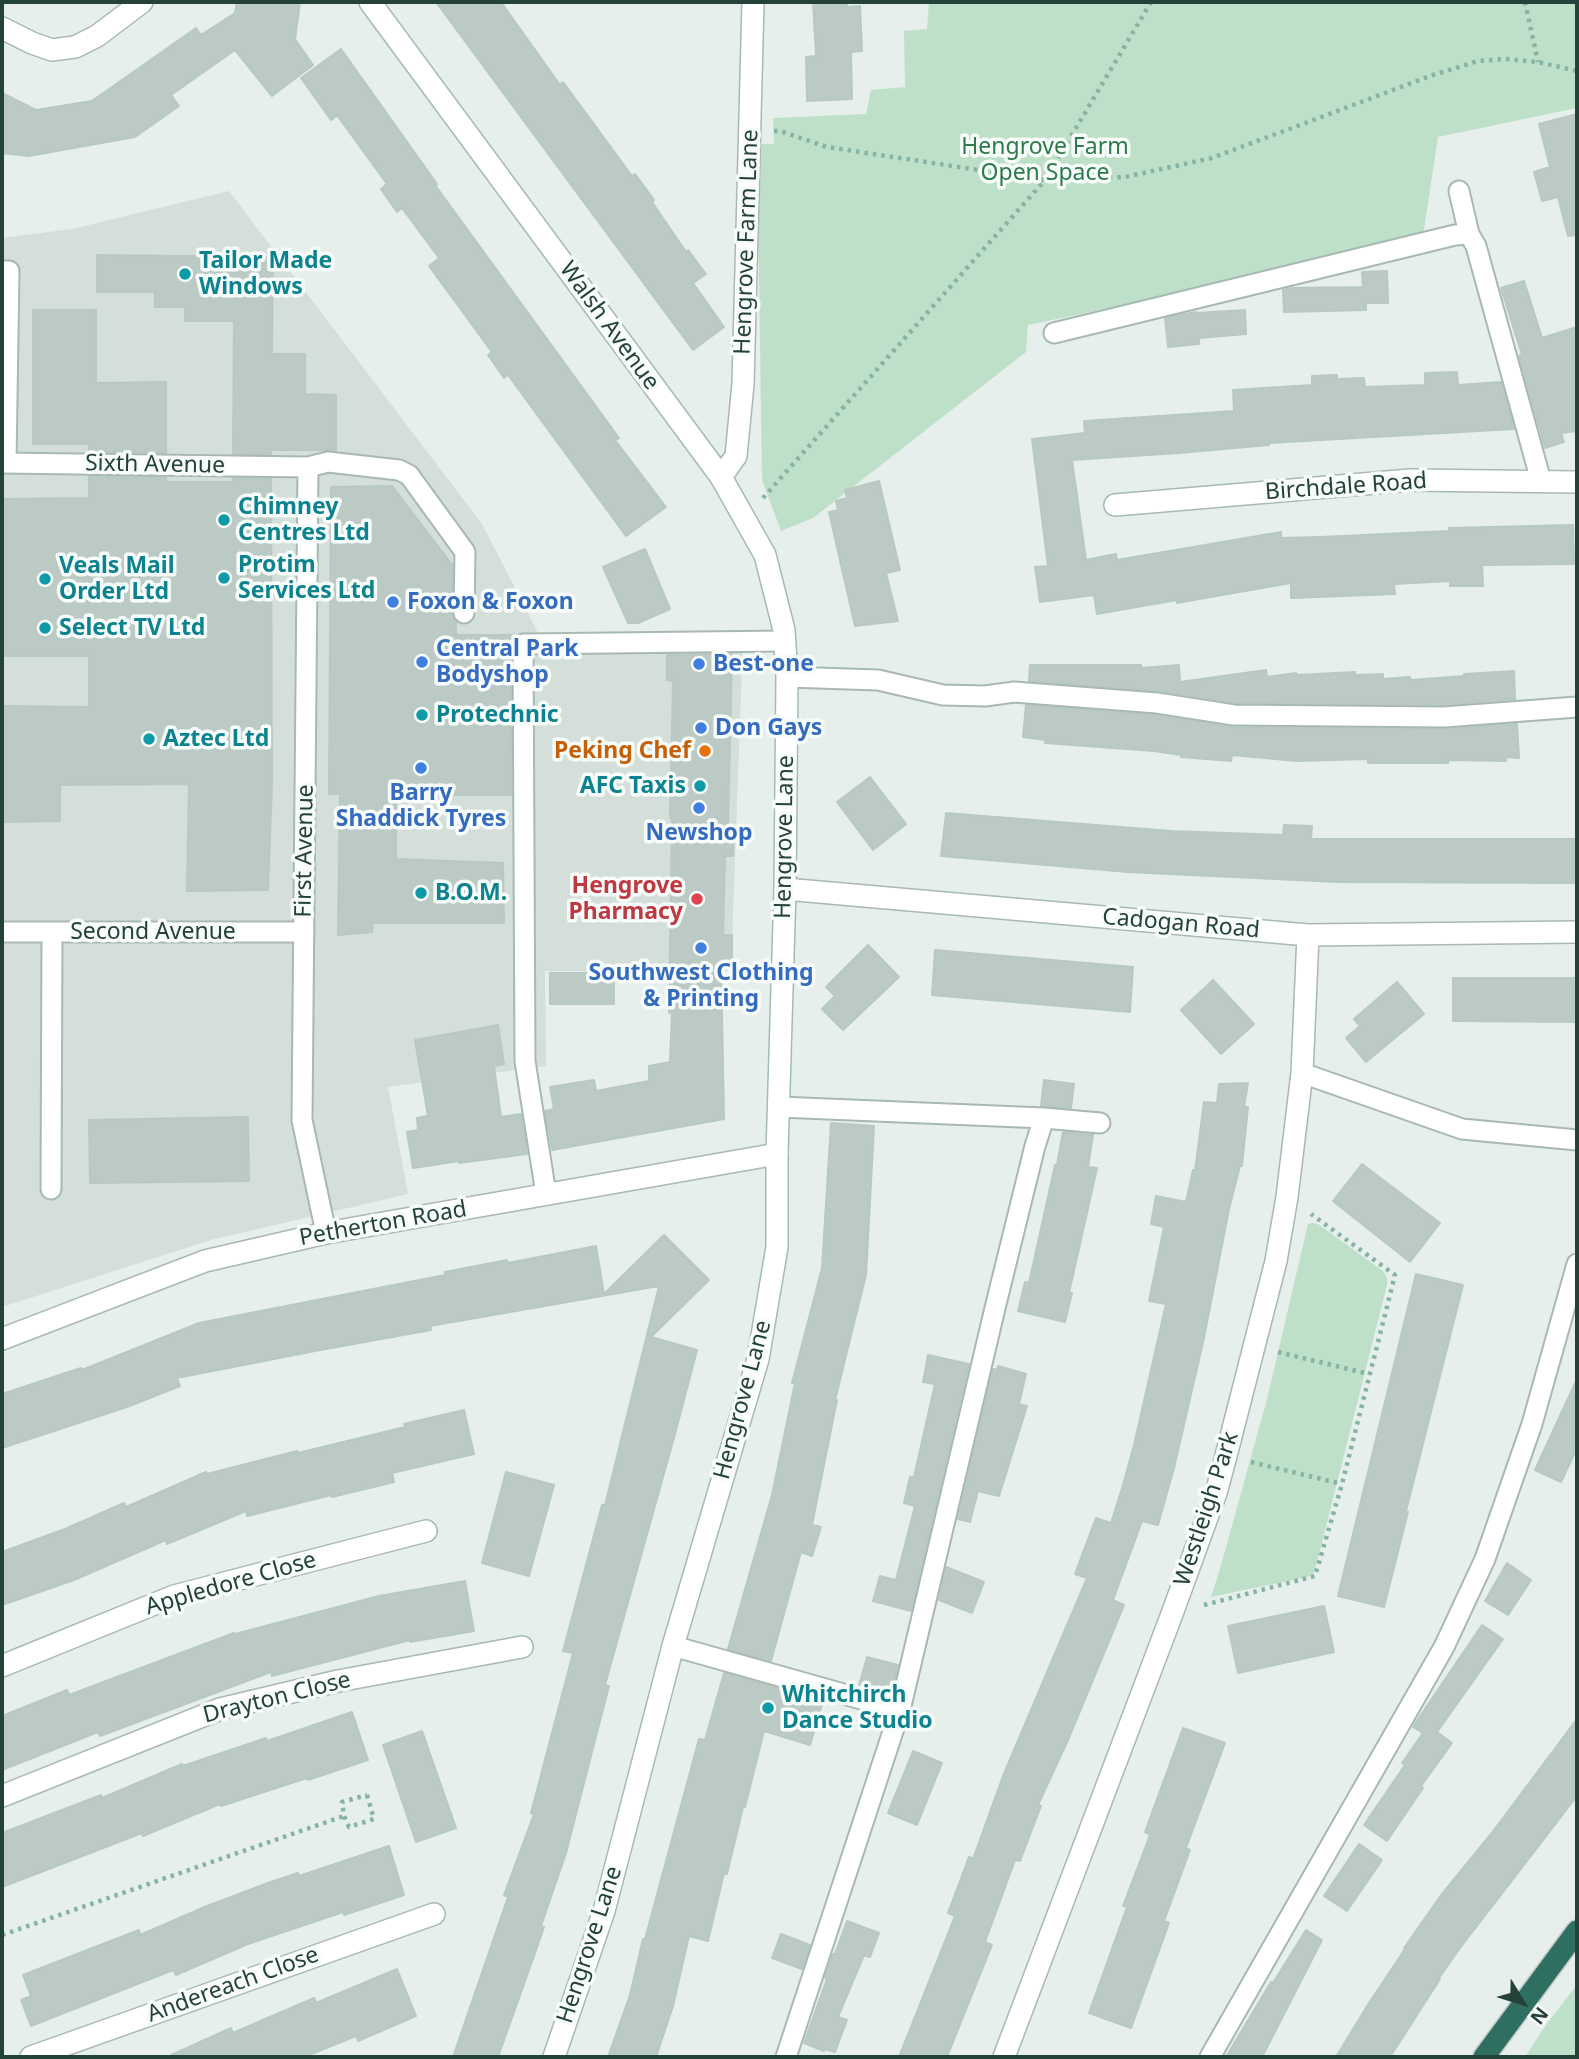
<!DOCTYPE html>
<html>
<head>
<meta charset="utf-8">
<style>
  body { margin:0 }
  #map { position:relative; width:1579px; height:2059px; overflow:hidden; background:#e6efeb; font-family:"Noto Sans",sans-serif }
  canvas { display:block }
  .frame { position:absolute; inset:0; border:4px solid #24423a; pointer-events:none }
  .north { position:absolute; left:1488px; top:1968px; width:70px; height:70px; -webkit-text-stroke:5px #f7fbf9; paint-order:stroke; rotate:128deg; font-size:19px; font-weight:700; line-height:28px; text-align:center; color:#24423a }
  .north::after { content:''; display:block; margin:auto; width:24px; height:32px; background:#24423a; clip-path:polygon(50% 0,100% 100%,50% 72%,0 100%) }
</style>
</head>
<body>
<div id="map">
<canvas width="1579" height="2059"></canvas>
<div class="frame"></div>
<div class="north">N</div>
</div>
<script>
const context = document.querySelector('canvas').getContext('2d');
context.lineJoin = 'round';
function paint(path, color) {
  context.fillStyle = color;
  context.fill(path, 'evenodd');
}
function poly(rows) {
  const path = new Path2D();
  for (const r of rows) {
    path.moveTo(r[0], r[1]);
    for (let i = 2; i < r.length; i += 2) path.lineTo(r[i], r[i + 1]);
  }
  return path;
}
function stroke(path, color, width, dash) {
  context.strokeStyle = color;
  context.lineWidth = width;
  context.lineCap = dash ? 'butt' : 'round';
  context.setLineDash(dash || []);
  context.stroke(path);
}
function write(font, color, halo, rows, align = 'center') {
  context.font = font + ' "Noto Sans",sans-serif';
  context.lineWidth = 7;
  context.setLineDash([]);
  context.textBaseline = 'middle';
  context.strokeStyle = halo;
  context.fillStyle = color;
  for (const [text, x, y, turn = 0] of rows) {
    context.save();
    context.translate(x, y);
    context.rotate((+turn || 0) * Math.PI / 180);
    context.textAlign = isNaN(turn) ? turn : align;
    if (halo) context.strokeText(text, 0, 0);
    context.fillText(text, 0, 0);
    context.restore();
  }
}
paint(poly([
  [229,191,482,524,539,635,743,637,731,971,545,971,546,1066,388,1087,408,1194,211,1240,2,1307,2,238,72,229]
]), '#d4dfda');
paint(poly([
  [929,2,1577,2,1577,108,1438,137,1422,243,1028,325,1026,352,813,518,781,531,762,480,757,144,774,144,773,118,866,114,871,90,905,87,904,31,927,29],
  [1312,1223,1318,1224,1383,1271,1387,1278,1387,1285,1315,1570,1313,1574,1307,1577,1211,1597,1220,1569,1267,1399,1308,1224],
  [1577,1985,1577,2057,1525,2057,1548,2022]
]), '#bfe0c8');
const building = poly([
  [237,2,300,2,295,39,313,65,272,96,235,50,171,95,179,106,135,137,29,156,2,153,2,93,36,110,92,101,196,28,201,35,235,13,237,2],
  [436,2,501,2,560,85,563,82,632,176,635,174,654,200,652,202,686,252,688,250,706,274,693,283,724,327,693,350,436,2],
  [813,2,847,2,847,7,860,6,862,51,851,52,852,99,807,101,806,57,816,56,813,2],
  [341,49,437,184,435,185,619,438,615,440,666,507,626,536,508,375,504,378,488,355,492,352,429,266,439,258,402,208,397,212,381,189,387,184,337,115,331,120,301,78,341,49],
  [1577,114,1577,235,1568,236,1558,197,1542,201,1534,172,1550,167,1539,124,1577,114],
  [97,255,273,257,272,354,305,354,305,394,336,395,336,450,271,450,271,454,233,454,234,321,185,321,185,307,155,307,155,292,97,292,97,255],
  [1387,271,1388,303,1366,303,1366,310,1284,312,1283,290,1292,288,1363,287,1362,272,1387,271],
  [1524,281,1542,338,1577,327,1577,431,1561,433,1564,442,1545,448,1519,356,1522,355,1501,288,1524,281],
  [33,310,96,310,96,383,166,382,166,453,89,452,89,444,33,444,33,310],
  [1245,310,1246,334,1199,338,1199,344,1168,347,1165,318,1196,312,1196,313,1245,310],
  [1457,372,1458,385,1501,382,1514,429,1269,443,1269,445,1179,453,1072,460,1086,560,1116,554,1117,560,1281,532,1281,538,1320,537,1449,531,1449,528,1573,525,1574,564,1482,565,1483,586,1450,586,1450,581,1394,584,1395,594,1291,598,1291,583,1205,598,1177,603,1177,600,1097,614,1094,595,1040,602,1035,567,1048,566,1032,439,1085,433,1084,421,1234,411,1233,390,1312,385,1312,376,1337,375,1337,379,1364,378,1365,387,1425,385,1425,373,1457,372],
  [89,476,166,477,166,482,233,482,233,478,271,479,272,783,268,890,187,891,189,784,60,785,60,821,2,822,2,706,89,707,89,656,2,656,2,499,89,498,89,476],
  [879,481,900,570,886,573,898,621,855,626,829,512,838,510,836,501,847,498,845,490,879,481],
  [392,486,453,566,452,613,456,621,456,635,514,635,511,644,511,795,396,795,396,859,503,863,504,923,373,923,372,932,338,935,340,794,329,794,331,487,392,486],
  [645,549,670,609,638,623,628,623,603,567,645,549],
  [732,654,728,826,734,827,733,856,725,856,723,935,732,935,732,963,721,962,724,1119,552,1150,545,1111,554,1109,550,1087,594,1080,596,1091,649,1081,649,1066,670,1062,672,1012,669,1013,672,818,670,818,673,681,667,680,667,655,732,654],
  [1030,665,1141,665,1141,668,1179,665,1180,682,1266,670,1267,677,1296,673,1297,675,1355,672,1355,675,1383,674,1383,679,1410,677,1411,680,1464,676,1464,674,1514,671,1515,699,1444,705,1235,703,1158,691,1029,681,1030,665],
  [1026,705,1156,715,1234,727,1444,729,1517,724,1519,758,1506,757,1506,761,1448,760,1448,763,1368,763,1368,759,1297,761,1232,755,1231,761,1181,757,1181,755,1154,751,1045,743,1045,740,1023,737,1026,705],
  [870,777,906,824,873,850,837,802,870,777],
  [946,813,1171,831,1283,835,1284,825,1312,826,1311,839,1577,839,1577,883,1338,882,1128,872,941,856,946,813],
  [868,945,899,977,843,1030,822,1009,835,996,826,987,868,945],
  [935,950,1133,967,1130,1012,932,995,935,950],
  [550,973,614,973,614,1004,550,1004,550,973],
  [1453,978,1577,978,1577,1022,1453,1021,1453,978],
  [1213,980,1254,1024,1221,1054,1181,1010,1213,980],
  [1397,982,1424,1014,1366,1062,1346,1038,1360,1026,1354,1019,1397,982],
  [498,1025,504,1064,494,1066,501,1117,521,1114,527,1154,459,1163,459,1161,413,1168,407,1132,418,1130,417,1118,428,1116,415,1040,498,1025],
  [1044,1080,1074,1084,1071,1108,1041,1106,1044,1080],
  [1248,1083,1244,1107,1248,1107,1242,1166,1240,1166,1229,1209,1204,1338,1174,1468,1158,1525,1142,1521,1113,1600,1124,1605,1068,1740,1038,1805,1041,1806,1020,1861,1015,1860,985,1942,992,1945,947,2057,899,2057,955,1916,948,1913,969,1857,973,1859,1003,1776,1087,1578,1075,1574,1096,1518,1111,1523,1123,1485,1134,1445,1166,1304,1149,1301,1164,1227,1151,1224,1156,1196,1186,1202,1193,1170,1195,1171,1204,1102,1217,1103,1219,1084,1248,1083],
  [248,1117,249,1181,90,1183,89,1120,248,1117],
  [831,1123,874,1126,866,1275,835,1400,837,1400,812,1525,821,1527,812,1556,801,1552,771,1661,728,1649,772,1495,795,1383,792,1383,822,1268,831,1123],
  [1063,1132,1093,1135,1088,1167,1097,1168,1069,1293,1072,1293,1065,1322,1018,1311,1025,1282,1029,1283,1055,1165,1057,1165,1063,1132],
  [1362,1164,1440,1223,1410,1262,1333,1201,1362,1164],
  [664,1235,709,1280,651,1337,697,1350,675,1434,605,1685,609,1686,566,1853,541,1926,544,1927,534,1956,498,2057,453,2057,508,1897,504,1895,534,1814,531,1813,573,1653,563,1651,602,1505,605,1505,659,1286,430,1326,431,1330,315,1351,177,1378,180,1386,127,1407,2,1448,2,1394,81,1368,82,1370,199,1323,445,1275,445,1272,507,1260,508,1263,596,1246,604,1294,664,1235],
  [1416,1274,1463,1285,1406,1511,1408,1512,1384,1607,1338,1596,1416,1274],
  [928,1355,969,1364,911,1611,873,1601,880,1576,896,1580,915,1506,904,1503,910,1477,914,1477,935,1384,923,1382,928,1355],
  [998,1366,1026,1374,1019,1404,1027,1406,999,1496,978,1491,970,1522,958,1519,993,1369,997,1370,998,1366],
  [1577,1379,1577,1448,1561,1482,1535,1470,1577,1379],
  [464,1410,474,1454,392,1473,394,1482,332,1497,331,1495,247,1516,246,1511,167,1544,166,1540,74,1580,2,1605,2,1552,65,1529,124,1503,126,1507,206,1472,207,1474,297,1451,298,1453,405,1427,404,1424,464,1410],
  [506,1472,554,1485,529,1576,482,1563,506,1472],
  [1507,1563,1531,1580,1508,1615,1485,1601,1507,1563],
  [946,1567,984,1582,972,1613,939,1600,946,1567],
  [465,1581,474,1631,410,1642,410,1640,272,1676,271,1672,100,1736,98,1732,2,1770,2,1716,67,1690,69,1695,234,1633,235,1634,379,1596,465,1581],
  [1324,1606,1334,1652,1238,1673,1228,1626,1324,1606],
  [1482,1625,1503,1639,1437,1732,1452,1743,1421,1786,1423,1788,1387,1841,1364,1825,1405,1765,1402,1763,1423,1733,1413,1727,1414,1725,1482,1625],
  [867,1657,898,1665,891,1695,859,1686,867,1657],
  [724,1673,823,1701,810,1745,764,1731,745,1807,743,1807,727,1874,724,1873,708,1941,689,1936,673,2006,656,2057,608,2057,630,1995,643,1939,645,1939,699,1739,705,1740,724,1673],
  [352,1712,368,1760,308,1780,307,1778,221,1806,220,1804,143,1836,142,1833,2,1887,2,1833,101,1795,102,1798,182,1764,183,1766,266,1738,267,1741,352,1712],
  [1577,1719,1577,1796,1460,1948,1439,1978,1440,1979,1390,2057,1336,2057,1369,2003,1405,1949,1404,1948,1442,1894,1491,1834,1577,1719],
  [1183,1728,1225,1743,1186,1848,1190,1850,1164,1921,1169,1923,1131,2028,1089,2013,1127,1907,1123,1906,1150,1835,1145,1832,1183,1728],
  [422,1731,456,1828,416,1842,383,1745,422,1731],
  [913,1751,942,1763,917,1825,888,1813,913,1751],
  [1359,1844,1382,1860,1347,1911,1324,1896,1359,1844],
  [389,1846,404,1895,344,1915,343,1912,248,1944,176,1975,173,1970,31,2026,21,2000,31,1996,23,1975,139,1930,140,1935,207,1906,268,1883,298,1873,299,1876,389,1846],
  [847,1921,879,1933,870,1957,864,1955,838,2017,847,2020,835,2052,825,2049,824,2051,804,2043,827,1979,825,1978,833,1954,835,1954,847,1921],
  [1306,1930,1322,1940,1262,2057,1226,2057,1271,1982,1273,1983,1306,1930],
  [781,1934,810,1945,802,1969,772,1958,781,1934],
  [397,1969,416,2016,358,2041,356,2036,304,2057,167,2057,231,2028,233,2033,314,1998,316,2003,397,1969]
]);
paint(building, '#bbcac4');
stroke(building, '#b8c9c2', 2);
const lane = poly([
  [1459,191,1469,234,1476,246,1541,481],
  [2,271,9,271,6,463],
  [1054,333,1455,235,1469,234],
  [2,463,308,467,328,462,399,470,409,475,465,552,464,613],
  [308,467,302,1120,326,1233],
  [787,677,878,680,943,695,985,696,1014,692,1157,703,1234,715,1444,717,1577,707],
  [2,932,304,932],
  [1302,1073,1462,1129,1577,1140],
  [779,1107,1044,1118,1100,1123],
  [51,1189,52,932],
  [546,1194,525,1061,523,644,785,641],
  [673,1646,900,1710],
  [786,2057,900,1710,996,1304,1035,1146,1044,1118],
  [1210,2057,1444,1647,1485,1559,1532,1424,1577,1264]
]);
const street = poly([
  [2,28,32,43,52,50,75,47,97,36,142,2],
  [721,477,736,456,743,384,753,2],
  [1115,505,1410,480,1577,482],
  [785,889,1308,935,1577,932],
  [2,1339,205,1261,326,1233,777,1154],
  [2,1666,174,1596,426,1531],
  [2,1796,220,1709,338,1681,522,1647],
  [31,2057,434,1914],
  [1004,2057,1172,1614,1216,1493,1226,1456,1276,1261,1287,1197,1302,1073,1308,935]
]);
const secondary = poly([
  [370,2,721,477,765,555,784,630,787,677,785,889,777,1154,777,1247,758,1359,673,1646,604,1911,554,2057]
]);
const highway = poly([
  [1484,2057,1577,1931]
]);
stroke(lane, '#a8b8b2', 23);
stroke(street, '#a8b8b2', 24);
stroke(secondary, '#a4bbb3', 24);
stroke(highway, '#c2cac8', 24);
stroke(poly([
  [1525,2,1538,62],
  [774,131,780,131,827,147,1045,180,1125,177,1212,158,1433,75,1478,61,1506,59,1538,62,1577,71],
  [763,498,1045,180,1151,2],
  [1278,1352,1369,1374],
  [1251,1462,1342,1484],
  [1204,1605,1315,1576,1342,1484,1395,1275,1311,1214],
  [367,1795,374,1819,349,1827,344,1816,342,1802,367,1795],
  [2,1935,344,1816]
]), '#86b3a5', 4.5, [3.5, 5]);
stroke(lane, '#fff', 19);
stroke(street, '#fff', 21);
stroke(secondary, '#fff', 21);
stroke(highway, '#2f6f62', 21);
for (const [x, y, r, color] of [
  [185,274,7,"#0f9aa8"],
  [224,520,7,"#0f9aa8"],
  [224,578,7,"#0f9aa8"],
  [45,579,7,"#0f9aa8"],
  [393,602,7,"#3f7fe0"],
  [45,628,7,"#0f9aa8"],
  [422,662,7,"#3f7fe0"],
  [699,664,7,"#3f7fe0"],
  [422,715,7,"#0f9aa8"],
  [701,728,7,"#3f7fe0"],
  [149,739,7,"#0f9aa8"],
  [705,751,7,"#e8710a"],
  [421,768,7,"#3f7fe0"],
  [700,786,7,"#0f9aa8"],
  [699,808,7,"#3f7fe0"],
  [421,893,7,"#0f9aa8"],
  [697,899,7,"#e0444e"],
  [701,948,7,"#3f7fe0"],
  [768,1708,7,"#0f9aa8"]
]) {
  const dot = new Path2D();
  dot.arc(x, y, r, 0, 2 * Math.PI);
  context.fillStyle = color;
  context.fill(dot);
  stroke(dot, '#f7fbf9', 2.5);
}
write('23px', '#2d7a4b', '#f7fbf9', [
  ["Hengrove Farm",1045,147],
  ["Open Space",1045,173]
]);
write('23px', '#24423a', '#f7fbf9', [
  ["Hengrove Farm Lane",747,242,-88],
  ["Walsh Avenue",609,326,54],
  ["Sixth Avenue",155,465,1],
  ["Birchdale Road",1346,487,-4],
  ["Hengrove Lane",785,837,-89],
  ["First Avenue",305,851,-89],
  ["Cadogan Road",1181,924,5],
  ["Second Avenue",153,932],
  ["Petherton Road",383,1224,-10],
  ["Hengrove Lane",743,1400,-75],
  ["Westleigh Park",1207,1509,-72],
  ["Appledore Close",231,1584,-16],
  ["Drayton Close",277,1698,-14],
  ["Hengrove Lane",590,1945,-72],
  ["Andereach Close",233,1985,-20]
]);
write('bold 23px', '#0d838f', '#f7fbf9', [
  ["Tailor Made",199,261],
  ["Windows",199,287],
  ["Chimney",238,507],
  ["Centres Ltd",238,533],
  ["Protim",238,565],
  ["Services Ltd",238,591],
  ["Veals Mail",59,566],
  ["Order Ltd",59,592],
  ["Select TV Ltd",59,628],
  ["Protechnic",436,715],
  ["Aztec Ltd",163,739],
  ["AFC Taxis",686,786,"right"],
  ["B.O.M.",435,893],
  ["Whitchirch",782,1695],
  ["Dance Studio",782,1721]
], 'left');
write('bold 23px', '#366cbe', '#f7fbf9', [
  ["Foxon & Foxon",407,602],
  ["Central Park",436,649],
  ["Bodyshop",436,675],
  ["Best-one",713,664],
  ["Don Gays",715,728],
  ["Barry",421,793,"center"],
  ["Shaddick Tyres",421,819,"center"],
  ["Newshop",699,833,"center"],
  ["Southwest Clothing",701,973,"center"],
  ["& Printing",701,999,"center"]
], 'left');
write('bold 23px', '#c56008', '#f7fbf9', [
  ["Peking Chef",691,751]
], 'right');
write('bold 23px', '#be3a42', '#f7fbf9', [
  ["Hengrove",683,886],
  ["Pharmacy",683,912]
], 'right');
</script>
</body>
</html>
